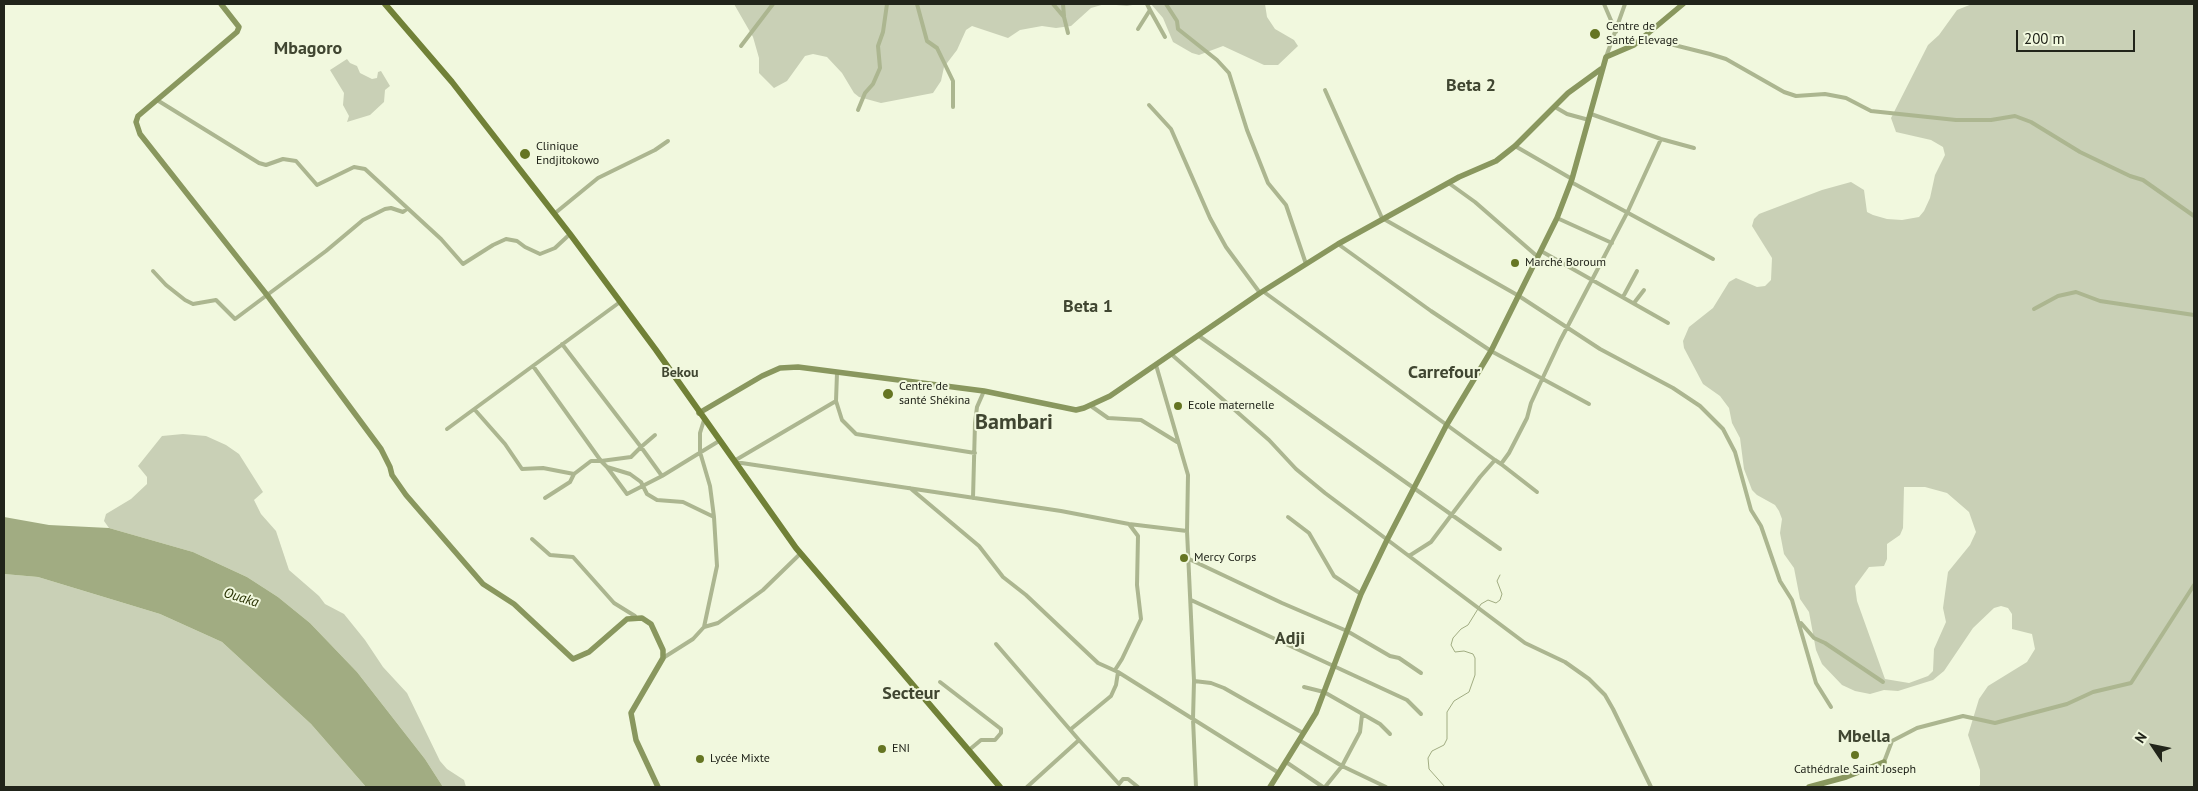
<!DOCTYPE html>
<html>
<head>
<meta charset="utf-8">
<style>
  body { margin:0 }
  #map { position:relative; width:2198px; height:791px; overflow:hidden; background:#f1f8de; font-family:"PT Sans",sans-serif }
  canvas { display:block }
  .frame { position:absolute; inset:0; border:5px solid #21241a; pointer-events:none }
  .north { position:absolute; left:2128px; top:721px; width:50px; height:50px; -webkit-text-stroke:4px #f1f8de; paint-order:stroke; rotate:304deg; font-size:14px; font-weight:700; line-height:20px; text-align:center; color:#21241a }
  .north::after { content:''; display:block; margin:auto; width:18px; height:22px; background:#21241a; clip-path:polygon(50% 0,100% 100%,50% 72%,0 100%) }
  .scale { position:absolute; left:2016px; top:30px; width:119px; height:22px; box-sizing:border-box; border:2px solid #21241a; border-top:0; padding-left:6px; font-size:15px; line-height:18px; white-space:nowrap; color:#21241a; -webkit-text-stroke:4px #f1f8de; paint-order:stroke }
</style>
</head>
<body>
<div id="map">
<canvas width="2198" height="791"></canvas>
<div class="frame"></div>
<div class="north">N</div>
<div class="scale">200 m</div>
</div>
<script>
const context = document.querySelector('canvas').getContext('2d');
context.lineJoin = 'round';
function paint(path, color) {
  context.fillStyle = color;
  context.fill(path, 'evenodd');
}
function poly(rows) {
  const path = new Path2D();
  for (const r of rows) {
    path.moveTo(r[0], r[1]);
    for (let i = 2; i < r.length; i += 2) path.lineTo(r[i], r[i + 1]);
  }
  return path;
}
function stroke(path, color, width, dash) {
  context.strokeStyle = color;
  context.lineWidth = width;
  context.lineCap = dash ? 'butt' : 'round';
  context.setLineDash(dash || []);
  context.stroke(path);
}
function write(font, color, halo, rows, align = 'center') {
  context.font = font + ' "PT Sans",sans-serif';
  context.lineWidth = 4;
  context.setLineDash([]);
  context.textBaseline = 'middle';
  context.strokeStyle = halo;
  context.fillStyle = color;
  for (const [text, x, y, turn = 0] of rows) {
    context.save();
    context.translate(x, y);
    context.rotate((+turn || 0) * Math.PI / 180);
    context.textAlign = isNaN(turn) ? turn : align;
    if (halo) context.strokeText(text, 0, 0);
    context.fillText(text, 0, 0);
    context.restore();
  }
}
paint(poly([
  [734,4,1138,4,1127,6,1105,4,1091,8,1071,26,1056,28,1042,26,1020,30,1008,38,972,26,966,30,957,50,944,67,941,81,933,93,881,103,859,97,854,93,842,73,827,57,813,54,805,56,787,81,774,88,759,73,759,58,753,37],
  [1151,4,1265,4,1267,17,1275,29,1294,40,1298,46,1278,65,1264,65,1223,46,1199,55,1192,53,1173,42,1163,18],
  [1972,4,2194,4,2194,787,1978,787,1980,785,1980,770,1968,735,1979,699,1988,686,2027,662,2035,649,2032,634,2012,629,2012,614,2008,608,2001,606,1994,608,1973,628,1944,671,1933,680,1898,691,1884,690,1870,694,1855,691,1842,685,1822,664,1816,650,1809,612,1800,599,1794,568,1784,554,1780,533,1782,519,1779,511,1775,505,1757,495,1752,490,1744,469,1740,438,1732,423,1729,408,1720,396,1703,384,1684,348,1683,341,1689,327,1713,308,1729,282,1736,278,1757,287,1765,286,1771,280,1772,258,1752,226,1754,219,1759,214,1822,190,1851,182,1864,190,1867,212,1873,215,1887,219,1902,220,1919,217,1924,211,1930,198,1935,175,1945,155,1943,147,1931,140,1896,132,1891,118,1928,45,1939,35,1957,10],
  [1904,487,1925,487,1947,493,1969,512,1976,532,1970,545,1948,572,1943,608,1946,622,1934,649,1933,671,1928,676,1909,683,1885,679,1857,601,1855,586,1869,567,1884,566,1887,559,1887,544,1900,535,1903,528],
  [347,59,350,63,357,66,360,73,372,79,377,78,378,72,381,71,390,86,385,90,384,102,370,115,347,122,349,116,343,105,344,93,330,70],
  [183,434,206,436,226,445,239,454,263,492,254,500,261,514,276,531,289,570,319,596,325,604,344,614,365,640,383,667,407,693,440,761,447,769,464,780,466,787,443,787,425,759,357,672,310,623,278,597,247,577,193,552,109,528,104,521,106,514,131,499,147,484,147,477,138,466,162,436],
  [4,574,38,577,160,614,222,642,311,724,366,787,4,787]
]), '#c9d0b6');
paint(poly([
  [4,517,49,525,109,528,193,552,247,577,278,597,310,623,357,672,425,759,443,787,366,787,311,724,222,642,160,614,38,577,4,574]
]), '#a1ac82');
stroke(poly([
  [1445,787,1429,769,1428,758,1432,751,1444,745,1447,739,1447,712,1454,701,1469,692,1475,675,1475,658,1473,654,1464,651,1455,652,1451,645,1453,638,1461,629,1468,625,1481,604,1488,600,1496,603,1500,600,1502,594,1497,581,1500,575]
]), '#a1ac82', 1);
stroke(poly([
  [917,4,927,41,937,48,953,81,953,107],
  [1053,4,1064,17,1068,33],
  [1063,4,1064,16],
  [1166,4,1177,21,1178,29,1217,60,1229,73,1247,130,1268,183,1286,205,1306,264],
  [1604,4,1616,32],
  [1150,10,1165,37],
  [1138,29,1150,10,1147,4],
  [1636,44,1649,41,1662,42,1710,54,1726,59,1784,92,1796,96,1825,94,1846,98,1871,111,1956,120,1991,120,2015,116,2031,122,2080,152,2130,176,2143,180,2194,216],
  [741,46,773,4],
  [1606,57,1625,4],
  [1325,90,1382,218,1519,296,1600,349,1673,388,1700,406,1723,429,1735,452,1751,510,1761,526,1780,581,1792,600,1816,683,1831,707],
  [157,100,259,163,266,165,283,159,296,161,317,185,354,167,365,169,441,239,463,264,493,245,506,239,517,241,525,247,540,254,555,248,570,234],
  [1149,105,1171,129,1210,218,1226,247,1260,293],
  [1555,107,1567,114,1589,120],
  [858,110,865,93,873,84,880,68,878,46,883,32,887,4],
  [1591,114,1661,139,1694,148],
  [1515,146,1572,179],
  [1571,182,1713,259],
  [1450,184,1475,202,1538,257],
  [554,214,598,178,655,150,668,141],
  [1557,218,1612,243],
  [1338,244,1431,311,1491,351,1589,404],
  [1541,251,1668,323],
  [153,271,166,285,185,300,193,304,216,300,235,319,326,251,363,220,385,209,391,208,403,212,407,209],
  [1264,292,1495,460],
  [1623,297,1637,271],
  [1634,303,1644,290],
  [2034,309,2058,296,2076,292,2100,301,2194,315],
  [1199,336,1500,549],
  [1171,354,1269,440,1296,469,1325,493,1525,643,1565,662,1589,679,1605,695,1613,709,1651,787],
  [1156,365,1188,475,1187,531,1194,681,1193,719,1196,787],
  [533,366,601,461,631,457,641,447,562,344],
  [837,373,836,401,842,420,856,434,975,453],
  [1091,406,1108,418,1141,420,1177,442],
  [475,410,505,444,522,469,543,468,574,474,591,461,601,461,607,467,630,474,641,482,647,494,657,500,683,502,714,517,717,566,704,627,693,639,663,658],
  [704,420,700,433,700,452,710,486,714,517],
  [447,429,620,302],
  [655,435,641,447,662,476],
  [734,461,836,401],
  [735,462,1061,511,1129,524,1187,531],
  [1501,464,1537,492],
  [607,467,627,494,662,476,719,441],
  [910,488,979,546,1003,577,1026,595,1098,663,1118,672,1279,773],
  [545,498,570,482,574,474],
  [973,498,975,423,977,407,984,391],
  [1288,517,1309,533,1334,576,1361,594],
  [532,539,550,555,573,557,614,603,635,616],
  [1409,556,1431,542,1480,477,1495,460,1501,464,1509,453,1527,418,1531,403,1560,341,1628,211,1661,139],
  [1189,559,1282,603,1347,631,1390,656,1399,658,1421,673],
  [1191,600,1407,700,1421,714],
  [1801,623,1814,638,1825,643,1883,682],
  [704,627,718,623,763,590,800,554],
  [996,644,1079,740,1027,787],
  [1115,670,1122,659,1141,619,1137,585,1138,536,1129,524],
  [1194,681,1211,683,1224,688,1303,733],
  [940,682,1001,729,1001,733,995,740,981,740,969,750],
  [1304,687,1324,692,1380,724,1390,734],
  [1071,729,1111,696,1116,685,1118,672],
  [1079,740,1119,784,1123,779,1128,779,1138,787],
  [1299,740,1342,766,1386,787],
  [1286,762,1323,787],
  [1884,762,1892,741,1917,728,1963,716,1995,723,2067,704,2093,692,2131,683,2194,585],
  [1325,787,1342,766,1360,732,1362,715]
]), '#acb690', 4);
stroke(poly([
  [221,4,239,27,237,32,138,116,136,122,140,134,267,295,381,449,390,467,392,475,406,495,483,584,514,604,573,659,589,652,627,619,642,618,651,624,663,650,663,658,631,713,636,740,658,787],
  [699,413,762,376,780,368,798,367,984,391,1076,410,1084,408,1110,396,1260,293,1338,244,1459,177,1496,161,1515,146,1568,93,1601,69],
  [1270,787,1316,713,1361,594,1387,540,1446,426,1491,351,1557,218,1572,179,1606,57,1634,45,1683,4],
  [1809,787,1846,777,1884,762]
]), '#89975e', 5.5);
stroke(poly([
  [385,4,452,82,570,234,656,350,796,548,1000,787]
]), '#718137', 6);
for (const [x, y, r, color] of [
  [1595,34,6,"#657522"],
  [525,154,6,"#657522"],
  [1515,263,5,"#657522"],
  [888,394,6,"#657522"],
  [1178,406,5,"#657522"],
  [1184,558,5,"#657522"],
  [882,749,5,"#657522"],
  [1855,755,5,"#657522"],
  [700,759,5,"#657522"]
]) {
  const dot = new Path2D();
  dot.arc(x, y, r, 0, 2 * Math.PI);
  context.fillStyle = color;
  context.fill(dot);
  stroke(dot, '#f1f8de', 2);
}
write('12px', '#21241a', '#f1f8de', [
  ["Centre de",1606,27],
  ["Santé Elevage",1606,41],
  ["Clinique",536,147],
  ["Endjitokowo",536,161],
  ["Marché Boroum",1525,263],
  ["Centre de",899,387],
  ["santé Shékina",899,401],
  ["Ecole maternelle",1188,406],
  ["Mercy Corps",1194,558],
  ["ENI",892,749],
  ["Lycée Mixte",710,759],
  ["Cathédrale Saint Joseph",1855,770,"center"]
], 'left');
write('bold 14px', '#404631', '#f1f8de', [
  ["Bekou",680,373]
]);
write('italic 14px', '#283100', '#f1f8de', [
  ["Ouaka",241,598,17]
]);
write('bold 18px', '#404631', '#f1f8de', [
  ["Mbagoro",308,49],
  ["Beta 2",1471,86],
  ["Beta 1",1088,307],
  ["Carrefour",1444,373],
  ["Adji",1290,639],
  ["Secteur",911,694],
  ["Mbella",1864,737]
]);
write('bold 22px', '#404631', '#f1f8de', [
  ["Bambari",1014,423]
]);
</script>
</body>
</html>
